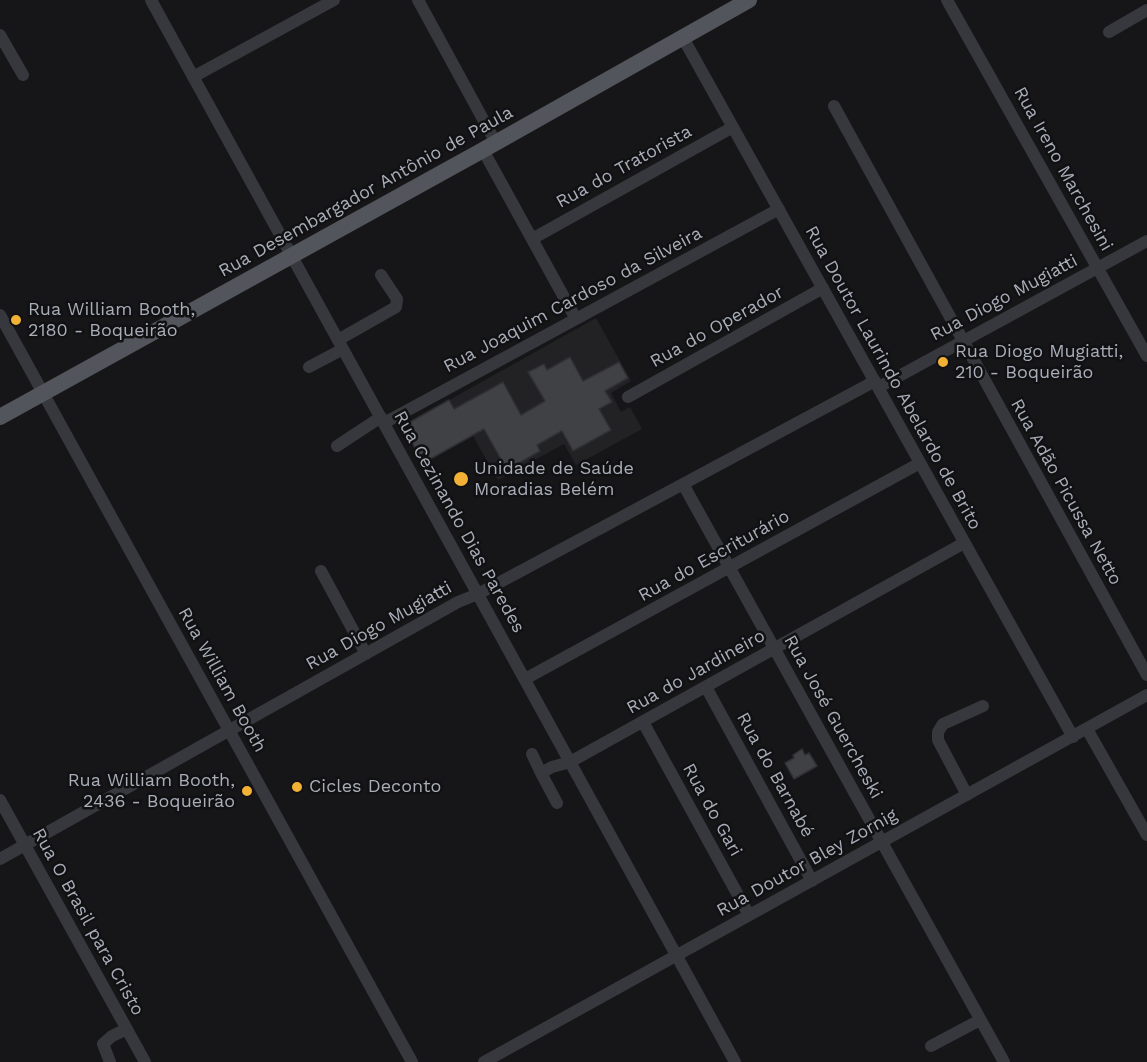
<!DOCTYPE html>
<html>
<head>
<meta charset="utf-8">
<style>
  body { margin:0 }
  canvas { display:block; background:#161618 }
</style>
</head>
<body>
<canvas width="1147" height="1062"></canvas>
<script>
const context = document.querySelector('canvas').getContext('2d');
context.lineJoin = 'round';
function paint(path, color) {
  context.fillStyle = color;
  context.fill(path, 'evenodd');
}
function poly(rows) {
  const path = new Path2D();
  for (const r of rows) {
    path.moveTo(r[0], r[1]);
    for (let i = 2; i < r.length; i += 2) path.lineTo(r[i], r[i + 1]);
  }
  return path;
}
function stroke(path, color, width, dash) {
  context.strokeStyle = color;
  context.lineWidth = width;
  context.lineCap = dash ? 'butt' : 'round';
  context.setLineDash(dash || []);
  context.stroke(path);
}
function write(font, color, halo, rows, align = 'center') {
  context.font = font + ' "Work Sans",sans-serif';
  context.lineWidth = 5;
  context.setLineDash([]);
  context.textBaseline = 'middle';
  context.strokeStyle = halo;
  context.fillStyle = color;
  for (const [text, x, y, turn = 0] of rows) {
    context.save();
    context.translate(x, y);
    context.rotate((+turn || 0) * Math.PI / 180);
    context.textAlign = isNaN(turn) ? turn : align;
    if (halo) context.strokeText(text, 0, 0);
    context.fillText(text, 0, 0);
    context.restore();
  }
}
paint(poly([
  [596,318,631,381,611,393,621,412,630,407,642,429,576,465,564,444,498,480,473,436,423,463,403,426]
]), '#222225');
const building = poly([
  [570,357,583,381,619,362,628,378,605,391,612,402,599,409,611,430,573,451,562,431,537,445,540,451,507,470,484,429,423,463,403,426,449,400,454,409,503,382,521,415,545,401,528,372,544,364,547,370,570,357],
  [802,749,805,755,809,753,817,766,794,779,785,763,794,758,793,755,802,749]
]);
paint(building, '#404145');
stroke(building, '#303034', 1.5);
stroke(poly([
  [151,0,735,1062],
  [418,0,496,143],
  [947,0,1147,356],
  [1109,32,1147,10],
  [0,35,23,75],
  [682,36,1073,737],
  [193,77,334,0],
  [834,106,1147,675],
  [483,150,576,319],
  [532,239,733,127],
  [0,315,412,1062],
  [338,340,396,307,397,299,381,275],
  [309,367,343,349],
  [879,387,1147,241],
  [628,397,823,288],
  [384,423,779,209],
  [337,446,381,417],
  [683,484,1004,1062],
  [321,571,366,654],
  [525,679,920,463],
  [706,687,812,881],
  [643,722,749,915],
  [1087,729,1147,835],
  [532,754,541,773,552,767,570,762,964,543],
  [541,773,557,803],
  [967,795,938,740,938,732,943,724,983,706],
  [0,800,145,1062],
  [0,859,458,602,478,594,875,381],
  [931,1046,980,1020],
  [110,1062,103,1044,112,1036,127,1029],
  [484,1062,1147,695]
]), '#37383d', 12);
stroke(poly([
  [0,417,483,150,749,0]
]), '#53555c', 16);
for (const [x, y, r, color] of [
  [16,320,6,"#f2b134"],
  [943,362,6,"#f2b134"],
  [461,479,8,"#f2b134"],
  [297,787,6,"#f2b134"],
  [247,791,6,"#f2b134"]
]) {
  const dot = new Path2D();
  dot.arc(x, y, r, 0, 2 * Math.PI);
  context.fillStyle = color;
  context.fill(dot);
  stroke(dot, '#111113', 2);
}
write('18px', '#a8adb8', '#111113', [
  ["Rua do Tratorista",624,167,-29],
  ["Rua Ireno Marchesini",1063,169,61],
  ["Rua Desembargador Antônio de Paula",366,192,-29],
  ["Rua Diogo Mugiatti",1004,298,-28],
  ["Rua Joaquim Cardoso da Silveira",573,300,-28],
  ["Rua do Operador",717,327,-29],
  ["Rua Doutor Laurindo Abelardo de Brito",893,378,61],
  ["Rua Adão Picussa Netto",1066,492,61],
  ["Rua Cezinando Dias Paredes",459,522,61],
  ["Rua do Escriturário",714,556,-29],
  ["Rua Diogo Mugiatti",379,626,-29],
  ["Rua do Jardineiro",696,672,-29],
  ["Rua William Booth",222,680,61],
  ["Rua José Guercheski",833,717,61],
  ["Rua do Barnabé",775,775,61],
  ["Rua do Gari",712,810,61],
  ["Rua Doutor Bley Zornig",807,863,-29],
  ["Rua O Brasil para Cristo",88,922,61]
]);
write('18px', '#a8adb8', '#111113', [
  ["Rua William Booth,",28,310],
  ["2180 - Boqueirão",28,331],
  ["Rua Diogo Mugiatti,",955,352],
  ["210 - Boqueirão",955,373],
  ["Unidade de Saúde",474,469],
  ["Moradias Belém",474,490],
  ["Rua William Booth,",235,781,"right"],
  ["2436 - Boqueirão",235,802,"right"],
  ["Cicles Deconto",309,787]
], 'left');
</script>
</body>
</html>
